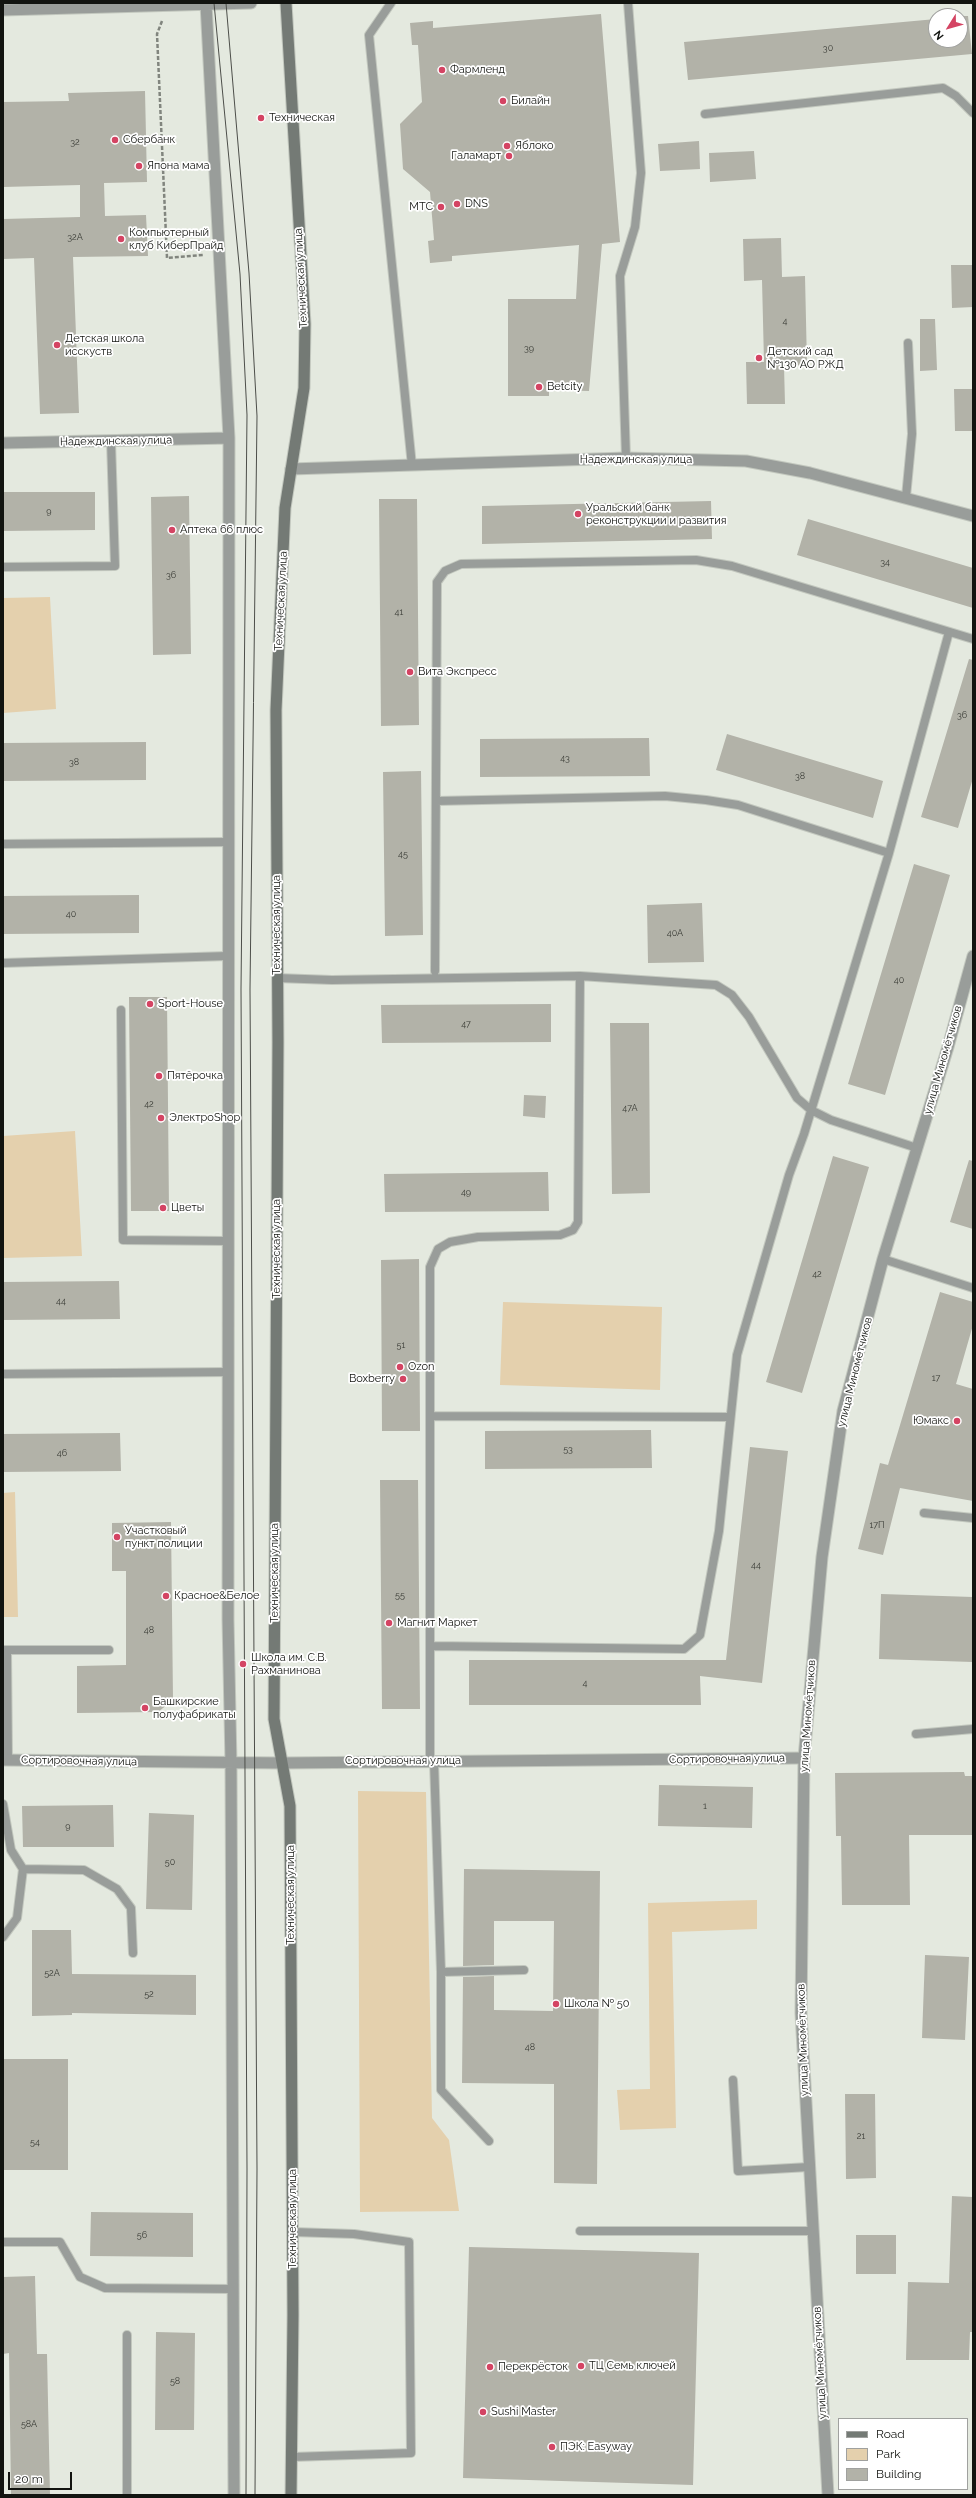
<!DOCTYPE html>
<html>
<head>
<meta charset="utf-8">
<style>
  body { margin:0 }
  #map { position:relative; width:976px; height:2498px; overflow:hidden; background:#e4e9df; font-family:Raleway,sans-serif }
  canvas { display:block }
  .frame { position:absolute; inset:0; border:4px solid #121410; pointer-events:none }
  .legend { position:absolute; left:838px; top:2418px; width:130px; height:72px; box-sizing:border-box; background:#fff; border:1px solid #a0a19f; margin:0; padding:5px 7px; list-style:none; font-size:12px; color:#121410 }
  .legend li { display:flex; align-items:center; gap:8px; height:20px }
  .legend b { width:20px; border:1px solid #a0a19f }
  .north { position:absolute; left:928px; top:8px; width:40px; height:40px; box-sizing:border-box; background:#fff; border:1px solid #a0a19f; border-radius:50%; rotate:233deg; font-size:11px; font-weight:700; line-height:16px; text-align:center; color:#121410 }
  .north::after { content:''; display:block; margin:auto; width:14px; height:18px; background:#d44463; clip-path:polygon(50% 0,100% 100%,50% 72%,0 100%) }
  .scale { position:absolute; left:8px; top:2472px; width:64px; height:18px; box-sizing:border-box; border:2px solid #121410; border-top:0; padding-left:5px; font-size:12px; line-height:14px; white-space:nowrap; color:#121410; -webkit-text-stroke:3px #fff; paint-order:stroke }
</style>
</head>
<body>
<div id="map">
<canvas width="976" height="2498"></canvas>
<div class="frame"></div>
<ul class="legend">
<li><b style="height:5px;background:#747a75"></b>Road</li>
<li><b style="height:11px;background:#e4d0ad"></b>Park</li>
<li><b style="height:11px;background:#b2b2a8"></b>Building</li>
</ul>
<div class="north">N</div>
<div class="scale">20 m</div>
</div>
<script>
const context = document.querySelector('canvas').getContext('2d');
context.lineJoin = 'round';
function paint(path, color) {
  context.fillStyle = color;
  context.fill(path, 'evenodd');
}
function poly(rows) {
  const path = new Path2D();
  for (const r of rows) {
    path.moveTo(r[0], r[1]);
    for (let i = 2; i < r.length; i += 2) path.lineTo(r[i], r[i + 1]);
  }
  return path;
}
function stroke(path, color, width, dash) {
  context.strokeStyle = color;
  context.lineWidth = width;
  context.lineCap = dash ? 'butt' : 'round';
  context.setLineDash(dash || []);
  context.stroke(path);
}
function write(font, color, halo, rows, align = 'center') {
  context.font = font + ' Raleway,sans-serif';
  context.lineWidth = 3.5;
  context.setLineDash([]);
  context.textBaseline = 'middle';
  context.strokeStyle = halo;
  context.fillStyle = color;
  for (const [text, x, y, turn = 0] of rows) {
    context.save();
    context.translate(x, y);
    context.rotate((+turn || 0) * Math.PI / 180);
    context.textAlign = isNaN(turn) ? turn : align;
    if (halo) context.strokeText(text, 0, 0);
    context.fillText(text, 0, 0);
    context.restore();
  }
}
paint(poly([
  [50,597,56,709,3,713,3,598],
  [75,1131,82,1256,3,1258,3,1136],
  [503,1302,662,1307,660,1390,500,1385],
  [15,1492,18,1617,3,1617,3,1493],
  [358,1791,426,1792,432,2118,449,2140,459,2211,360,2212],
  [757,1900,757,1929,672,1932,676,2128,620,2130,617,2090,650,2089,648,1903]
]), '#e4d0ad');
paint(poly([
  [601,14,620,242,602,244,589,391,549,390,549,396,508,396,508,299,576,299,579,245,452,256,452,261,430,263,428,241,434,240,430,192,403,169,400,124,422,102,418,45,412,45,410,23,433,21,433,28],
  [960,16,968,16,972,54,688,80,684,42,936,19,936,40,960,40],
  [145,91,147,182,104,183,105,216,146,215,148,256,73,257,79,413,40,414,34,258,3,259,3,219,80,217,80,185,3,187,3,102,69,101,68,93],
  [699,141,700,169,660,171,658,144],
  [754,151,756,179,710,182,709,153],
  [781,238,782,277,805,276,807,365,784,366,785,404,747,404,746,362,764,362,762,280,744,281,743,239],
  [951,265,973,265,973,307,952,308],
  [920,319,935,319,937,370,920,371],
  [954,389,973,389,973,431,955,431],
  [3,492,95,492,95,530,3,531],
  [189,496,191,654,153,655,151,497],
  [379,499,417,499,419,725,381,726],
  [711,501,712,539,482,544,482,506],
  [808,519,973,568,973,608,797,555],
  [969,659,973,660,973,778,958,828,921,817],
  [727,734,883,781,873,818,716,770],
  [649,738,650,776,480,777,480,739],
  [146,742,146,780,3,781,3,743],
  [421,771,423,935,385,936,383,772],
  [914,864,950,875,885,1095,848,1084],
  [139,895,139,933,3,934,3,896],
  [702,903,704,962,648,963,647,905],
  [129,997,167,997,169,1211,131,1211],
  [551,1004,551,1042,382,1043,381,1005],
  [610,1023,649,1023,650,1193,612,1194],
  [524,1095,546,1096,545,1118,523,1116],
  [833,1156,869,1167,802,1393,766,1382],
  [969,1160,973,1161,973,1229,950,1222],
  [548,1172,549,1211,385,1212,384,1174],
  [419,1259,420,1431,382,1431,381,1260],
  [119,1281,120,1319,3,1320,3,1282],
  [940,1292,973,1302,973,1325,956,1384,973,1389,973,1501,900,1488,883,1555,858,1549,880,1463,888,1465],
  [651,1430,652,1468,485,1469,485,1431],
  [120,1433,121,1471,3,1472,3,1434],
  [750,1447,788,1451,762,1683,700,1676,701,1705,469,1705,469,1660,726,1660],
  [380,1480,418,1480,420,1709,382,1709],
  [171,1522,173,1700,158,1712,77,1713,77,1666,126,1665,126,1571,112,1571,112,1523],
  [881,1594,973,1597,973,1662,879,1659],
  [964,1772,965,1776,973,1776,973,1835,909,1835,910,1905,842,1905,841,1836,836,1836,835,1773],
  [659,1785,753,1787,752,1828,658,1826],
  [113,1805,114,1847,23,1847,22,1806],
  [149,1813,194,1815,192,1910,146,1909],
  [464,1869,600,1871,597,2184,554,2183,554,2084,462,2083,463,1977,494,1976,494,2010,553,2011,554,1921,494,1921,494,1965,463,1966],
  [32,1930,71,1930,72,1974,196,1975,196,2015,72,2013,72,2015,32,2016],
  [925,1955,969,1957,965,2040,922,2038],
  [3,2059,68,2059,68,2170,3,2170],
  [845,2094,875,2094,876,2178,846,2179],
  [952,2196,973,2197,973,2332,970,2332,969,2360,906,2360,908,2282,949,2283],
  [91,2212,193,2213,193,2257,90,2256],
  [856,2235,896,2235,896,2274,856,2274],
  [469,2247,699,2253,693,2485,463,2478],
  [35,2276,37,2354,47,2354,50,2495,11,2495,9,2353,3,2354,3,2277],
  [156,2332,195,2333,194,2430,155,2430]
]), '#b2b2a8');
const service = poly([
  [391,3,369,35,412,466],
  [705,114,943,88,956,96,973,113],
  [626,458,620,276,635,227,641,173,628,3],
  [906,497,912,434,908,343],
  [3,567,115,566,111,441],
  [436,801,665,796,706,800,738,805,889,853],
  [3,844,229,842],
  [3,963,228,956],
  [435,971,437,582,445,571,461,564,696,560,732,566,973,639],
  [277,978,332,980,580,976,716,985,732,995,749,1017,797,1098,811,1110,831,1120,917,1148],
  [121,1010,123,1240,228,1241],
  [883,1259,973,1288],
  [3,1374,228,1372],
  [430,1416,730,1417],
  [924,1513,973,1518],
  [430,1646,684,1649,700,1635,719,1531,737,1355,789,1175,804,1134,889,853,949,632],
  [3,1650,109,1650],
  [7,1650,8,1760],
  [916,1734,973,1729],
  [430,1761,430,1267,438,1249,450,1242,478,1237,560,1235,573,1230,578,1222,580,976],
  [434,1761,441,1972,524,1970],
  [3,1804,11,1850,23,1869,84,1870,117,1889,131,1908,133,1953],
  [3,1937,17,1918,23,1869],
  [441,1972,441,2090,489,2141],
  [733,2080,738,2171,809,2167],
  [580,2231,812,2231],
  [3,2242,60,2242,80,2277,105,2288,233,2289],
  [292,2457,411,2453,409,2242,354,2234,293,2232],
  [127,2495,127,2335]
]);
const minor = poly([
  [206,4,229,438,228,1619,231,1763,234,2495],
  [3,10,251,3],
  [3,443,229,438],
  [291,469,626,458,746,461,810,473,973,516],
  [3,1760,282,1763,804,1758]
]);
const tertiary = poly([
  [828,2495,801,2013,804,1758,822,1557,843,1411,883,1259,948,1047,973,956]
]);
const secondary = poly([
  [286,3,305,324,304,388,285,508,276,710,278,1042,274,1719,290,1806,293,2315,291,2495]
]);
stroke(service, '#c2c7be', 10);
stroke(minor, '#c2c7be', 13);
stroke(tertiary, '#c2c7be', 13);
stroke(secondary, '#c2c7be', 13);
stroke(poly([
  [162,21,157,34,167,258,203,255]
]), '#81857e', 2.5, [4, 2]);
stroke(service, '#999d9a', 8);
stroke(minor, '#999d9a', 11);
stroke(tertiary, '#999d9a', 11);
stroke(secondary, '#747a75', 11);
stroke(poly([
  [214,3,240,274,247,415,241,989,247,2169,246,2495],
  [226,3,249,273,257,416,250,989,257,2169,255,2495]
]), '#4c4e49', 1);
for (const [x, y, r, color] of [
  [442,70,4,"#d44463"],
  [503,101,4,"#d44463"],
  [261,118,4,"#d44463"],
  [115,140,4,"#d44463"],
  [507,146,4,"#d44463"],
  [509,156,4,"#d44463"],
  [139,166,4,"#d44463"],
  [457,204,4,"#d44463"],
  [441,207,4,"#d44463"],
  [121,239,4,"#d44463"],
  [57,345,4,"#d44463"],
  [759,358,4,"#d44463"],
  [539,387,4,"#d44463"],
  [578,514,4,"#d44463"],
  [172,530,4,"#d44463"],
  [410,672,4,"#d44463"],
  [150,1004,4,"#d44463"],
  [159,1076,4,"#d44463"],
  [161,1118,4,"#d44463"],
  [163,1208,4,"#d44463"],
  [400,1367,4,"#d44463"],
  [403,1379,4,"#d44463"],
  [957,1421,4,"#d44463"],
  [117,1537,4,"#d44463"],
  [166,1596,4,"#d44463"],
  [389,1623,4,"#d44463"],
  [243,1664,4,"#d44463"],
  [145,1708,4,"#d44463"],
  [556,2004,4,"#d44463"],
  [581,2366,4,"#d44463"],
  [490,2367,4,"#d44463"],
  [483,2412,4,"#d44463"],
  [552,2447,4,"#d44463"]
]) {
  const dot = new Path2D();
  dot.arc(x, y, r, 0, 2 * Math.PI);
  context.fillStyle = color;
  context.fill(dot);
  stroke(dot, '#fff', 1.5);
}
write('9px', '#3a3c36', null, [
  ["30",828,48],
  ["32",75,142],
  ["32А",75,237],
  ["4",785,321],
  ["39",529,348],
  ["9",49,511],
  ["34",885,562],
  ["36",171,575],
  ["41",399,612],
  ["36",962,715],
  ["43",565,758],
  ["38",74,762],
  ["38",800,776],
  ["45",403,854],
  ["40",71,914],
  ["40А",675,933],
  ["40",899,980],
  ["47",466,1024],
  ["42",149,1104],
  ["47А",630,1108],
  ["49",466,1192],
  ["42",817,1274],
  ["44",61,1301],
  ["51",401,1345],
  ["17",936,1378],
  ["53",568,1449],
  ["46",62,1453],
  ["17П",877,1525],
  ["44",756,1565],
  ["55",400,1595],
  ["48",149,1630],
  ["4",585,1683],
  ["1",705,1806],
  ["9",68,1826],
  ["50",170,1862],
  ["52А",52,1973],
  ["52",149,1994],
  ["48",530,2047],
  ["21",861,2136],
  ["54",35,2142],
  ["56",142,2235],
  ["58",175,2381],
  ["58А",29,2424]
]);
write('11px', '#121410', '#fff', [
  ["Фармленд",450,70],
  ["Билайн",511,101],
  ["Техническая",269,118],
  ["Сбербанк",123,140],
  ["Яблоко",515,146],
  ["Галамарт",501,156,"right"],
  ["Япона мама",147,166],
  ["DNS",465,204],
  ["МТС",433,207,"right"],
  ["Компьютерный",129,233],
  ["клуб КиберПрайд",129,246],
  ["Детская школа",65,339],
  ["исскуств",65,352],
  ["Детский сад",767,352],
  ["№130 АО РЖД",767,365],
  ["Betcity",547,387],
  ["Уральский банк",586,508],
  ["реконструкции и развития",586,521],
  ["Аптека 66 плюс",180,530],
  ["Вита Экспресс",418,672],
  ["Sport-House",158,1004],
  ["Пятёрочка",167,1076],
  ["ЭлектроShop",169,1118],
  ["Цветы",171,1208],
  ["Ozon",408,1367],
  ["Boxberry",395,1379,"right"],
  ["Юмакс",949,1421,"right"],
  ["Участковый",125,1531],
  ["пункт полиции",125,1544],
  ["Красное&Белое",174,1596],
  ["Магнит Маркет",397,1623],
  ["Школа им. С.В.",251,1658],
  ["Рахманинова",251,1671],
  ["Башкирские",153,1702],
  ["полуфабрикаты",153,1715],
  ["Школа № 50",564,2004],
  ["ТЦ Семь ключей",589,2366],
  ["Перекрёсток",498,2367],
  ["Sushi Master",491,2412],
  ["ПЭК: Easyway",560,2447]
], 'left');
write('11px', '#121410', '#fff', [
  ["Техническая улица",301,278,-93],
  ["Надеждинская улица",116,441,-1],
  ["Надеждинская улица",636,460],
  ["Техническая улица",281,601,-87],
  ["Техническая улица",277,925,-90],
  ["улица Миномётчиков",943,1060,-74],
  ["Техническая улица",277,1249,-90],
  ["улица Миномётчиков",855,1372,-76],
  ["Техническая улица",275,1573,-90],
  ["улица Миномётчиков",808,1716,-86],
  ["Сортировочная улица",727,1759,-1],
  ["Сортировочная улица",79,1761,1],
  ["Сортировочная улица",403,1761],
  ["Техническая улица",291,1895,-90],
  ["улица Миномётчиков",803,2040,-92],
  ["Техническая улица",293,2219,-90],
  ["улица Миномётчиков",820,2363,-93]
]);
</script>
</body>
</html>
